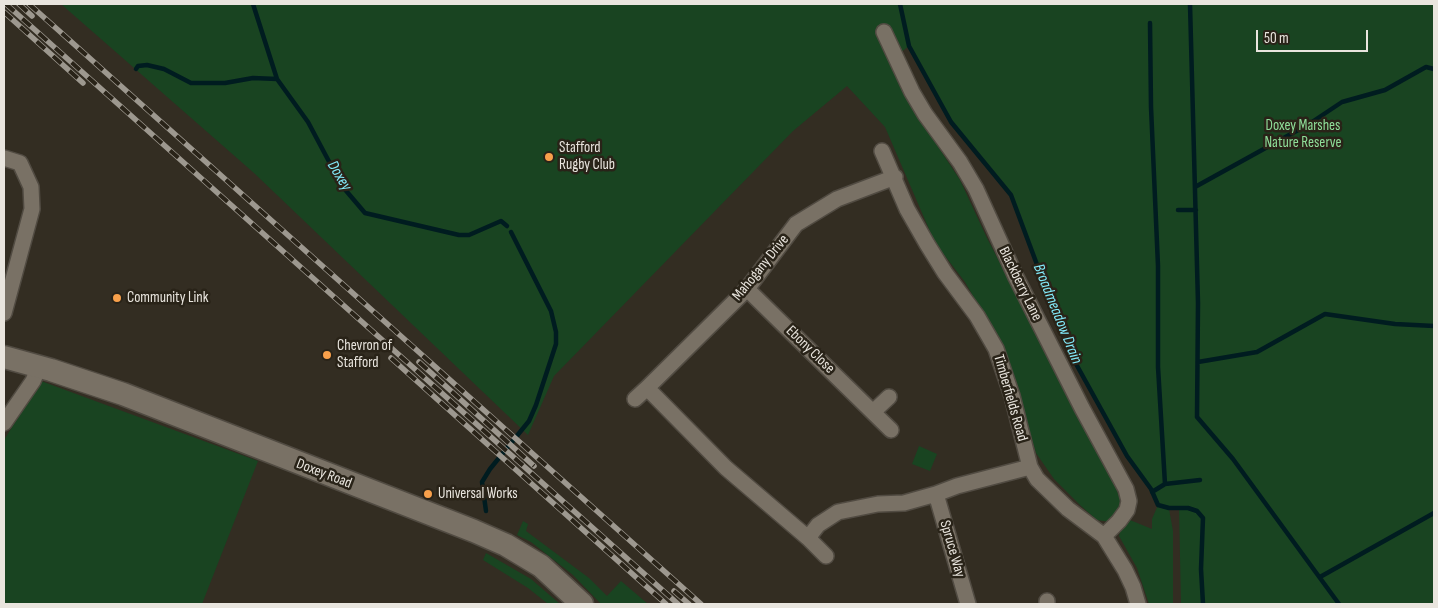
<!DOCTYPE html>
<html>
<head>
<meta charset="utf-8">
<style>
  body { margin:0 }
  #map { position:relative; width:1438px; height:608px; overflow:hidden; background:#332d22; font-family:"Sofia Sans Condensed",sans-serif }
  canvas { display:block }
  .frame { position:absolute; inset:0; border:5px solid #e9e5de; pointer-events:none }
  .scale { position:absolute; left:1256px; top:30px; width:112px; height:22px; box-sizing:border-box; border:2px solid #e9e5de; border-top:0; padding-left:6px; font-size:15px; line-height:18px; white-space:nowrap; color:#e9e5de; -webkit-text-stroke:4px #292318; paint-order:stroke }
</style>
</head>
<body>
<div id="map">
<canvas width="1438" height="608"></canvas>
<div class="frame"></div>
<div class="scale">50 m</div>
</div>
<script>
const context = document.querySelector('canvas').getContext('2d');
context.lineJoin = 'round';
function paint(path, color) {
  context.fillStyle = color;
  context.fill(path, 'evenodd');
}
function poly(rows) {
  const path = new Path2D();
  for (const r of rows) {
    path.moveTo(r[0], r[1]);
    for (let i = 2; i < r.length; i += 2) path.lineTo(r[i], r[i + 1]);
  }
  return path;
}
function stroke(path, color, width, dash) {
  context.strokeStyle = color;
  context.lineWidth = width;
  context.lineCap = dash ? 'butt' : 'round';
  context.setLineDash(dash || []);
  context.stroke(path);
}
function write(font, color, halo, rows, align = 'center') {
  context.font = font + ' "Sofia Sans Condensed",sans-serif';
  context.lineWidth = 5;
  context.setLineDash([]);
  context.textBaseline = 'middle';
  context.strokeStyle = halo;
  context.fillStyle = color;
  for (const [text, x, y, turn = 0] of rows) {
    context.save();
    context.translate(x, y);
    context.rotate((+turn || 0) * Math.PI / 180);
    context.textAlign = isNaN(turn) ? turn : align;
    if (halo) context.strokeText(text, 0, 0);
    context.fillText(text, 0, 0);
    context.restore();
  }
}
paint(poly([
  [61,4,1434,4,1434,604,1181,604,1179,508,1169,509,1173,531,1173,604,1149,604,1137,568,1119,536,1122,526,1130,520,1152,529,1152,519,1158,505,1152,492,1127,456,1070,353,1011,195,951,122,909,46,890,61,910,104,960,180,987,238,1114,482,1122,505,1110,522,1097,520,1081,506,1054,479,1036,453,1007,355,965,282,935,243,885,127,847,86,793,131,554,376,528,435,254,173],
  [41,381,258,461,202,604,4,604,4,440],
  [919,446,937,454,930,471,912,464],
  [523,521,528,524,526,531,589,578,607,596,621,581,648,604,601,604,573,575,531,542,517,535],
  [486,553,531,579,560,604,548,604,528,588,483,560]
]), '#194421');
stroke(poly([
  [253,4,277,79,308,122,342,186,365,213,459,235,469,235,501,221,507,226],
  [900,4,909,46,951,122,1011,195,1070,353,1127,456,1151,489,1158,505,1169,508,1188,508,1197,511,1203,518,1201,569,1203,604],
  [1190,4,1198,303,1197,417,1233,459,1339,604],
  [1150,23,1151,107,1158,266,1158,367,1165,484,1152,492],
  [136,69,138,66,147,65,164,69,191,83,225,83,253,78,277,79],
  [1195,187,1309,124,1342,102,1385,90,1426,67,1434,69],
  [1178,210,1196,210],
  [1198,362,1257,352,1325,314,1395,324,1434,326],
  [1165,484,1200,480],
  [486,511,482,482,490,469,529,421,536,405,556,344,556,332,551,311,511,232],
  [1320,577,1434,513]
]), '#001c20', 4.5);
const street = poly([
  [884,32,912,92,925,114,960,162,976,189,1016,277,1082,408,1126,489,1129,501,1127,510,1119,521,1104,536],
  [882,151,907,209,927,244,945,273,977,316,996,349,1012,396,1030,467,1037,479,1068,509,1104,536,1125,570,1133,587,1138,604],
  [4,158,20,163,31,187,32,209,4,313],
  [747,289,891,430],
  [635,399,647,388],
  [873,412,889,397],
  [4,423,33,381,39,367],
  [936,494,968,604],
  [808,538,818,525,838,512,878,504,904,503,936,494,957,486,1030,467],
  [826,556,808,538,726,468,647,388,747,289,796,224,837,199,895,177],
  [1047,601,1047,604]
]);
const secondary = poly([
  [4,357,51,370,123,394,474,531,506,545,541,566,582,604]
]);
stroke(street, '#514b42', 18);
stroke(secondary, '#514b42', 25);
stroke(street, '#797165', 15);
stroke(secondary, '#797165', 22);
const rail = poly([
  [6,4,678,604],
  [19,4,32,16],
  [29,4,701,604],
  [4,12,83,83],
  [391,358,666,604],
  [419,362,534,466],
  [674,591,689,604]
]);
stroke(rail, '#9d988f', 5.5);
stroke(rail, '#292318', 4, [11]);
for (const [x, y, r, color] of [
  [549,157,5,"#f8a04b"],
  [117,298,5,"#f8a04b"],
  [327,355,5,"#f8a04b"],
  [428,494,5,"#f8a04b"]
]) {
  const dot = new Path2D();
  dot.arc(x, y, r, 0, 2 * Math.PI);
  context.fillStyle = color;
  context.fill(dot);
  stroke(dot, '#292318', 2);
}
write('15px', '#8fde99', '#292318', [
  ["Doxey Marshes",1303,126],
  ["Nature Reserve",1303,143]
]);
write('15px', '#e9e5de', '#292318', [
  ["Stafford",559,148],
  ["Rugby Club",559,165],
  ["Community Link",127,298],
  ["Chevron of",337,346],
  ["Stafford",337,363],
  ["Universal Works",438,494]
], 'left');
write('15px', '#e9e5de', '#292318', [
  ["Mahogany Drive",761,268,-51],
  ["Blackberry Lane",1020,284,64],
  ["Ebony Close",810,350,44],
  ["Timberfields Road",1010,398,74],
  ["Doxey Road",324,474,21],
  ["Spruce Way",952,549,74]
]);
write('italic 16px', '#83ebfb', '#292318', [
  ["Doxey",339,176,59],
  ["Broadmeadow Drain",1057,314,68]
]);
</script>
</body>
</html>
